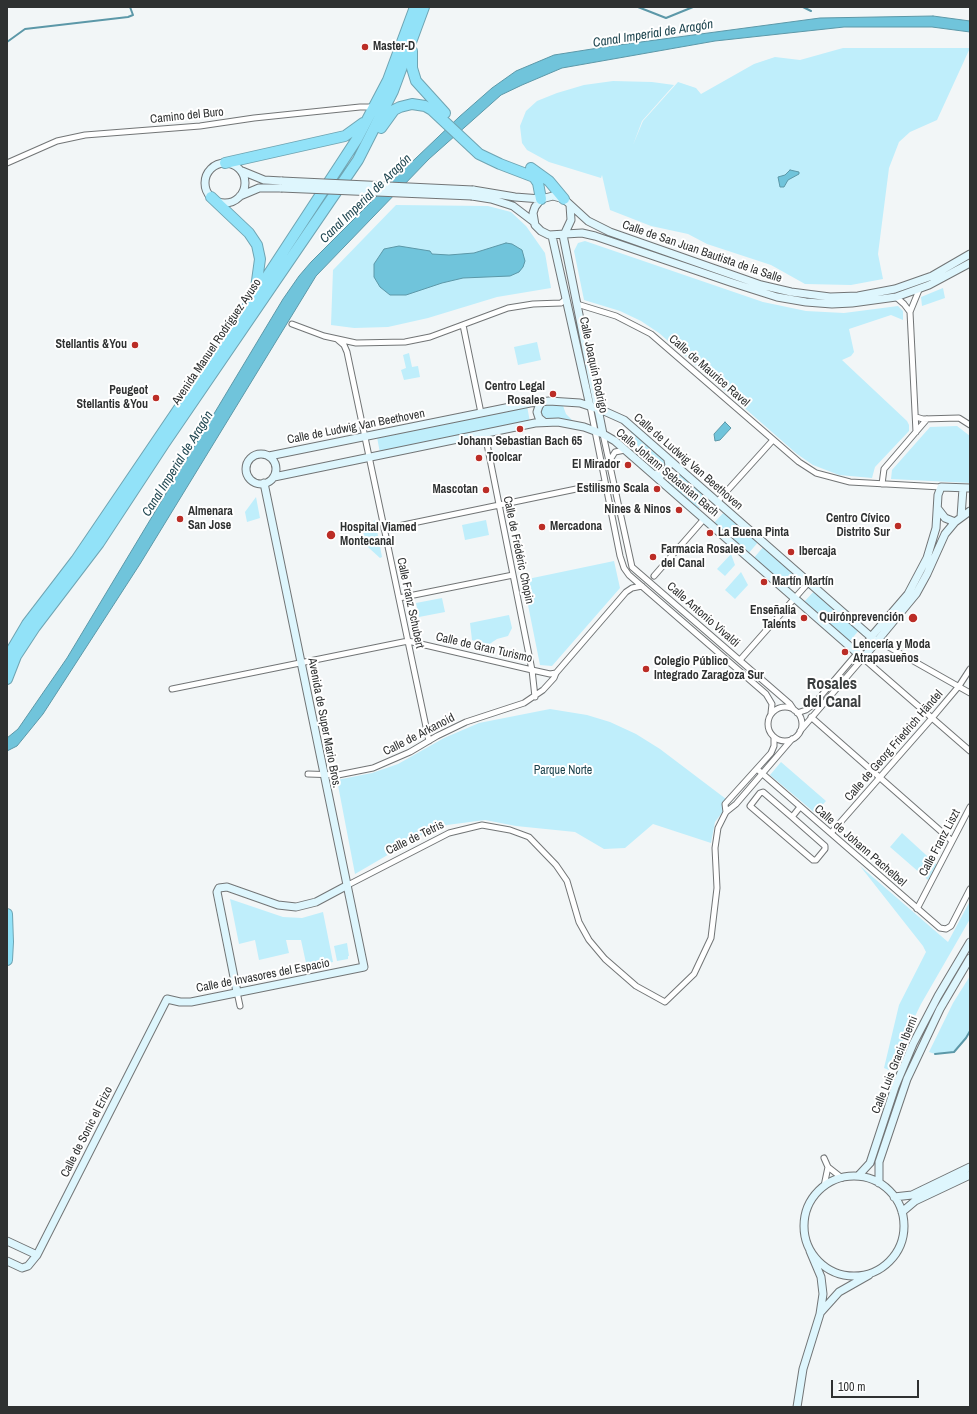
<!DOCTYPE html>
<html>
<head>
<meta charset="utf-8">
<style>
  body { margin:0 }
  #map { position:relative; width:977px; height:1414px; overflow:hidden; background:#f2f6f7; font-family:"Archivo Narrow",sans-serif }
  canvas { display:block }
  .frame { position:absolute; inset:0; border:8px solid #2f3131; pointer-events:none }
  .scale { position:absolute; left:831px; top:1380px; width:88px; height:18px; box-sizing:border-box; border:2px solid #2f3131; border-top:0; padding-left:5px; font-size:12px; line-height:14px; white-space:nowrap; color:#2f3131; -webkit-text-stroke:3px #fff; paint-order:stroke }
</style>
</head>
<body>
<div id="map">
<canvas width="977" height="1414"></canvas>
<div class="frame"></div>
<div class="scale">100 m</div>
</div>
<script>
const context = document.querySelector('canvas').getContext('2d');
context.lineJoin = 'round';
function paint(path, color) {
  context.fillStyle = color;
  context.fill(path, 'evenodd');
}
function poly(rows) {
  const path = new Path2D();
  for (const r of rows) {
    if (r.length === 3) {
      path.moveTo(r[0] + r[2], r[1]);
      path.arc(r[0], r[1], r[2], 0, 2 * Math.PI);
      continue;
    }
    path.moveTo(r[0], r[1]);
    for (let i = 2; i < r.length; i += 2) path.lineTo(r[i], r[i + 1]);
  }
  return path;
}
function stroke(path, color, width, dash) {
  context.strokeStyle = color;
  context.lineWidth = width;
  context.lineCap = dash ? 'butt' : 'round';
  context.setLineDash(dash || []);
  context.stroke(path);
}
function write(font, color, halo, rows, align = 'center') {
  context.font = font + ' "Archivo Narrow",sans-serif';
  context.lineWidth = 4;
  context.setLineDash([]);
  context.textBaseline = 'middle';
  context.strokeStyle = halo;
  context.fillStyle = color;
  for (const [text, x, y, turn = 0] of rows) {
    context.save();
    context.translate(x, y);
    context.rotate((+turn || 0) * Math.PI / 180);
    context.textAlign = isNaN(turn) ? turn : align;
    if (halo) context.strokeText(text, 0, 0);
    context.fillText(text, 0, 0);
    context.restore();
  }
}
paint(poly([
  [843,48,970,48,937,120,910,132,899,142,889,168,878,254,883,279,851,285,805,284,771,265,707,244,688,234,651,226,610,210,602,175,601,178,549,162,527,150,522,143,520,126,526,111,537,101,557,93,584,85,613,81,652,82,674,85,642,121,633,145,643,121,678,82,696,88,701,94,754,64,775,57,800,60],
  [396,205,488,206,511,212,526,226,545,253,551,288,497,297,428,318,388,327,354,328,331,325,333,270],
  [585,241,763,302,806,311,844,313,898,306,903,311,903,320,891,315,849,329,854,352,851,356,842,360,907,421,909,425,909,431,875,467,872,478,839,475,813,465,797,454,659,333,641,321,620,311,584,300,574,251,578,243],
  [943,288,945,298,922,306,921,297],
  [537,342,541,360,518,365,514,347],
  [409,353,412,367,418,366,420,377,404,380,401,370,406,368,403,355],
  [562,403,566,414,574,422,543,419,539,409,542,404],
  [527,406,530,422,380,453,377,437],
  [957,426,970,436,970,483,891,479,892,470,930,427],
  [628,427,664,458,666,463,664,470,656,473,640,461,638,446],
  [678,470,709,498,697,510,667,483],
  [256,497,260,518,247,522,245,512],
  [725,511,759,541,748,554,713,524],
  [375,520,382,557,380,558,359,539],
  [486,520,489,535,465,540,462,525],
  [764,546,800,576,788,590,753,559],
  [731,554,735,565,725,576,717,569],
  [614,561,620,588,552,666,540,665,523,580],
  [741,572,748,585,735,599,725,590],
  [815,590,860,629,849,642,804,602],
  [442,598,445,612,419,617,416,603],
  [509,615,512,628,508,636,497,639,488,645,472,640,470,623],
  [550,709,587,715,610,722,636,734,660,749,730,802,715,822,711,843,653,824,625,848,604,849,575,832,516,826,485,820,447,825,427,832,355,874,337,780,372,773,398,764,444,738,479,723],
  [781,762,826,801,815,813,770,775],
  [902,833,937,865,928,880,890,847],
  [860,866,948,942,970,901,970,919,921,1004,889,1070,884,1068,899,1005,926,952,923,946],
  [230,899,283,917,302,918,323,912,333,962,310,966,309,962,306,963,301,940,286,940,289,953,259,960,255,940,239,944],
  [347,943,349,956,348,956,348,959,337,961,334,946],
  [970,976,970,1031,966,1038,954,1052,935,1054,929,1052,953,1003]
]), '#bfeefb');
const water = poly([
  [933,16,970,21,970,32,932,27,844,27,715,41,562,68,522,85,501,95,429,159,316,276,140,564,43,714,17,746,7,751,7,738,18,729,67,658,283,299,299,276,311,262,395,178,459,117,492,88,516,71,554,55,611,46,820,18,933,16],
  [790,170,799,172,799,174,788,180,784,187,780,187,778,177,785,175,790,170],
  [506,243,512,244,522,250,525,261,523,267,519,272,510,276,463,278,442,283,406,295,390,295,380,287,374,277,374,264,384,249,399,246,430,251,432,254,449,255,474,253,506,243],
  [725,422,731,428,720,440,715,441,714,434,725,422]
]);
paint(water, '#70c4db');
stroke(water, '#5c98a8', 1);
stroke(poly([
  [638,7,666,18,693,7],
  [803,7,811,11],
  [7,42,25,29,128,17,133,15,130,7],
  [935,1054,954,1052,966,1038,970,1031]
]), '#5c98a8', 2);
const street = poly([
  [7,163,57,141,85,135,200,126,254,118,360,107,374,107],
  [896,297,904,304,910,312],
  [577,304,616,316,651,334,799,462,816,473,850,482,941,487],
  [292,324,324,336,356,343,405,342,430,337,508,308,533,304,561,303,566,299],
  [463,325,481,413],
  [337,339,344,345,347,352,429,741],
  [590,406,620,556,624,568,629,575,766,694,772,704,771,713],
  [916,417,923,419,959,418,970,425],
  [916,432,910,312,919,290],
  [485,434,532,670,535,697],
  [603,434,632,567,790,704,794,710],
  [610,460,615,452,625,450],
  [882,484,884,469,927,419],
  [717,502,773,440],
  [384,529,605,483],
  [654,576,704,519],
  [399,598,513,575],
  [740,660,809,582],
  [172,689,408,641,532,670,550,674,556,673],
  [785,724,17],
  [797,713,806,710,814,704,871,637,970,693],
  [811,717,952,841],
  [800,731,863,658,970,751],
  [757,769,940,928,946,929,951,926,970,889],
  [308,774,338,775,373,768,410,752,437,736,466,722,524,703,543,690,554,678,556,673,626,592,632,588,642,586],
  [726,812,725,804,771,753,774,746,774,737],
  [792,817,825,846,825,849,816,860,813,860,750,806,760,793,763,792,792,817,800,807],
  [831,833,932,718,959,686,970,669],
  [346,886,449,833,482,825,510,830,529,837,556,865,567,881,579,922,589,940,605,959,636,986,665,1002,694,974,711,938,717,888,715,848,718,828,726,812,736,804,792,739],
  [917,909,970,807],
  [237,992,240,1006],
  [824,1158,828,1167,842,1178],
  [824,1186,828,1167]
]);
const secondary = poly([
  [225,183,20],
  [242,171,264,180,282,181],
  [473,190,515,197,541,199],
  [240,196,259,188,281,188],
  [472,196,491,199,513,206,534,222],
  [563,235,603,434],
  [564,235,571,220,570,205],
  [552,236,590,406],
  [970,254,932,276,895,289,858,296,830,297,791,292,761,285,610,232,588,221,564,199,553,196,541,199,535,207,533,213,535,225,541,231,549,235,582,233,595,236,730,282,777,297,806,302,832,304,852,303,896,297,929,285,970,263],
  [543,401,539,406,537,412,539,418,544,422],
  [261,469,15],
  [269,456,530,403,549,401,580,403,604,411,624,420,871,637,908,594,927,558,936,528,938,495,941,487,970,488],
  [653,474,661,475,666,471,669,465,668,460],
  [274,477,535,423,558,422,584,427,603,434,615,441,863,658,916,594,927,574,945,534,955,522,970,511],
  [938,509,945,518,955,522],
  [961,517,963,488],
  [237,992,217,892,219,888,227,887,278,905,296,907,316,902,346,886],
  [858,1176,870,1163,895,1087,913,1044,938,996,970,942],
  [854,1226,50],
  [879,1183,879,1162,907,1079,940,1009,970,958],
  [894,1197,912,1195,970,1167],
  [902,1212,915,1201,970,1175],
  [7,1241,37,1255],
  [7,1261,22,1268,28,1266,37,1255,167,999,180,1002,191,1002,364,967,264,483],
  [821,1312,839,1292,869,1275],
  [797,1407,803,1369,820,1314,823,1294,821,1277,810,1251]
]);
const highway = poly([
  [412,51,412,68,416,81,445,113],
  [381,128,394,110,400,107,412,104,425,106,432,110,479,154,500,164,534,177,538,183,541,199],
  [225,163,345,136,363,123],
  [531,168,549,181,564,199],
  [211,197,249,233,257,245,260,259,256,288],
  [7,658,27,624,76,560,232,330,357,139,388,80,415,7],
  [7,679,16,656,35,627,99,543,164,444,358,160,393,91,424,7],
  [7,914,8,942,7,960]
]);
stroke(street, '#727576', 7);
stroke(secondary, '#727576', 9);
stroke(highway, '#6fa4b2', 12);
stroke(street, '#fff', 5);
stroke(secondary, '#def6fd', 7);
stroke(highway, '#92e2f8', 10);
const secondaryBridge = poly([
  [282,181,473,190],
  [281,188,472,196]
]);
stroke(secondaryBridge, '#727576', 9, []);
stroke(secondaryBridge, '#def6fd', 7);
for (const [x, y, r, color] of [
  [365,47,4,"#bb2d26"],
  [135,345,4,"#bb2d26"],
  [553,394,4,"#bb2d26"],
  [156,398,4,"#bb2d26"],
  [520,429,4,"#bb2d26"],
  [479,458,4,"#bb2d26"],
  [628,465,4,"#bb2d26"],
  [657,489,4,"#bb2d26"],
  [486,490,4,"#bb2d26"],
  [679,510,4,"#bb2d26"],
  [180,519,4,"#bb2d26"],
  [898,526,4,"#bb2d26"],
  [542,527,4,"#bb2d26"],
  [710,533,4,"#bb2d26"],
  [331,535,5,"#bb2d26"],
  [791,552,4,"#bb2d26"],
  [653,557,4,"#bb2d26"],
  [764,582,4,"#bb2d26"],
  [804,618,4,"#bb2d26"],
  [913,618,5,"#bb2d26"],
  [845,652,4,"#bb2d26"],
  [646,669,4,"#bb2d26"]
]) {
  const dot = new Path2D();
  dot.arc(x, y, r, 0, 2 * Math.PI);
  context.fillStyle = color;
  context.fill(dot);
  stroke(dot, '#fff', 1.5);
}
write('bold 12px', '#2f3131', '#fff', [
  ["Master-D",373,47],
  ["Stellantis &You",127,345,"right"],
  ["Centro Legal",545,387,"right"],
  ["Rosales",545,401,"right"],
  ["Peugeot",148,391,"right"],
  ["Stellantis &You",148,405,"right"],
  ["Johann Sebastian Bach 65",520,442,"center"],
  ["Toolcar",487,458],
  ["El Mirador",620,465,"right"],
  ["Estilismo Scala",649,489,"right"],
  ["Mascotan",478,490,"right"],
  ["Nines & Ninos",671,510,"right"],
  ["Almenara",188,512],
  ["San Jose",188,526],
  ["Centro Cívico",890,519,"right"],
  ["Distrito Sur",890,533,"right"],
  ["Mercadona",550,527],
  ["Hospital Viamed",340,528],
  ["Montecanal",340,542],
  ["La Buena Pinta",718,533],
  ["Farmacia Rosales",661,550],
  ["del Canal",661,564],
  ["Ibercaja",799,552],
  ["Martín Martín",772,582],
  ["Enseñalia",796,611,"right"],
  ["Talents",796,625,"right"],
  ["Quirónprevención",904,618,"right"],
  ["Lencería y Moda",853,645],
  ["Atrapasueños",853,659],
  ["Colegio Público",654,662],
  ["Integrado Zaragoza Sur",654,676]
], 'left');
write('12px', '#2f3131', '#fff', [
  ["Camino del Buro",187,116,-6],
  ["Calle de San Juan Bautista de la Salle",702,252,19],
  ["Avenida Manuel Rodríguez Ayuso",217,342,-56],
  ["Calle Joaquín Rodrigo",593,365,78],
  ["Calle de Maurice Ravel",709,371,41],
  ["Calle de Ludwig Van Beethoven",356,427,-11],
  ["Calle de Ludwig Van Beethoven",688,462,41],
  ["Calle Johann Sebastian Bach",667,473,40],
  ["Calle de Frédéric Chopin",518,550,78],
  ["Calle Franz Schubert",410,603,78],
  ["Calle Antonio Vivaldi",703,615,41],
  ["Calle de Gran Turismo",484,648,13],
  ["Avenida de Super Mario Bros.",324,723,79],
  ["Calle de Arkanoid",419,735,-27],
  ["Calle de Georg Friedrich Händel",894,746,-49],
  ["Calle de Tetris",415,838,-26],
  ["Calle Franz Liszt",940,843,-62],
  ["Calle de Johann Pachelbel",860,846,41],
  ["Calle de Invasores del Espacio",263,976,-11],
  ["Calle Luis Gracia Iberni",895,1065,-68],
  ["Calle de Sonic el Erizo",87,1132,-63]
]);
write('12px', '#173f49', '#fff', [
  ["Parque Norte",563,771]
]);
write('italic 13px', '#204751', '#fff', [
  ["Canal Imperial de Aragón",653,34,-9],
  ["Canal Imperial de Aragón",366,199,-44],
  ["Canal Imperial de Aragón",178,464,-58]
]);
write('bold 16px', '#3a3d3e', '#fff', [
  ["Rosales",832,685],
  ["del Canal",832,703]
]);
</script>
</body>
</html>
